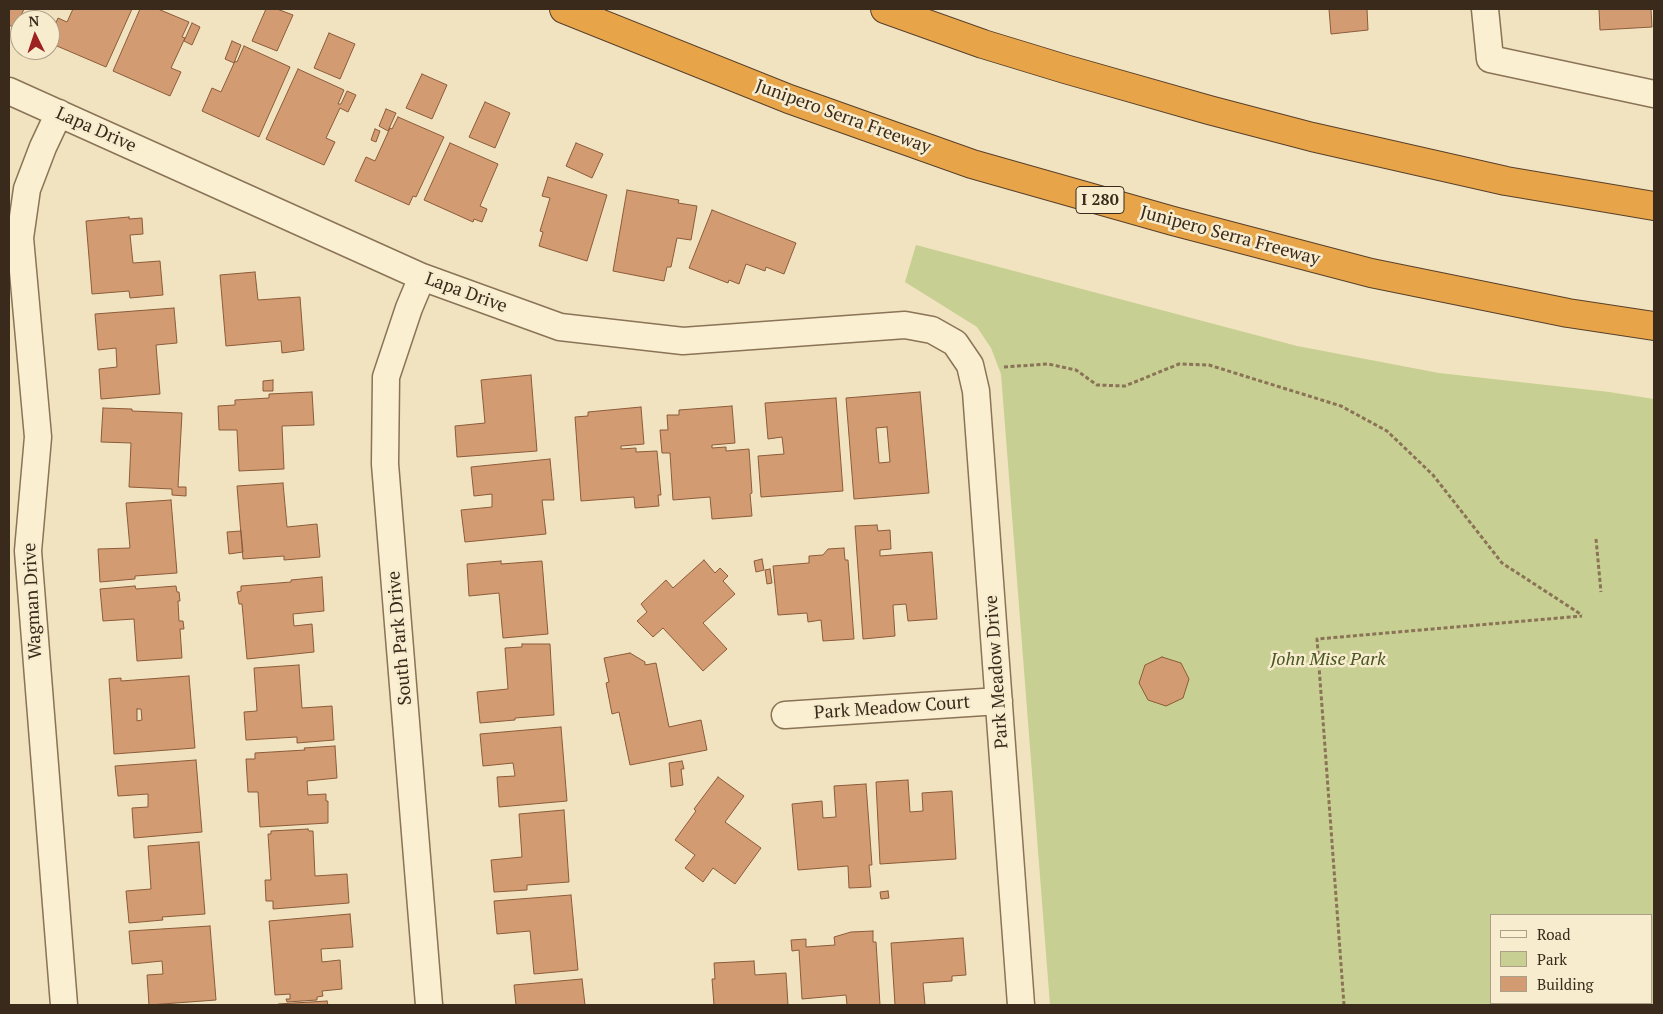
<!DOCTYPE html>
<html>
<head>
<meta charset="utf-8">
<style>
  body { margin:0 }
  #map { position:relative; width:1663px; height:1014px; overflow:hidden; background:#f1e3bf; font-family:"PT Serif",serif }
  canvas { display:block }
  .frame { position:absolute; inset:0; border:10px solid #392a1b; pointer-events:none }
  .legend { position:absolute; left:1490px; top:914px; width:162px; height:90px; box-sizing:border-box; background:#f8eccf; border:1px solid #ac9e87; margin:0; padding:6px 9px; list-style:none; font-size:15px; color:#392a1b }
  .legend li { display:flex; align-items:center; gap:10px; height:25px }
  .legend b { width:25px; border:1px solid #ac9e87 }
  .north { position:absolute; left:10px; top:10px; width:50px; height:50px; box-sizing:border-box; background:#f8eccf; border:1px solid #ac9e87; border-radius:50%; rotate:356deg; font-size:14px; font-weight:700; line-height:20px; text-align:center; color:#392a1b }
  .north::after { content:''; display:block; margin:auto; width:18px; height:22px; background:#9d2322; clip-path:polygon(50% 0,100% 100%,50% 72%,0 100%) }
</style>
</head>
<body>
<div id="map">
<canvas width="1663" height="1014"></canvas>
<div class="frame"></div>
<ul class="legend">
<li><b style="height:6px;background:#fbefd2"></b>Road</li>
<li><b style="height:14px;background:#c7cf92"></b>Park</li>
<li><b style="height:14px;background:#d29b72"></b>Building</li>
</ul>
<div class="north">N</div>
</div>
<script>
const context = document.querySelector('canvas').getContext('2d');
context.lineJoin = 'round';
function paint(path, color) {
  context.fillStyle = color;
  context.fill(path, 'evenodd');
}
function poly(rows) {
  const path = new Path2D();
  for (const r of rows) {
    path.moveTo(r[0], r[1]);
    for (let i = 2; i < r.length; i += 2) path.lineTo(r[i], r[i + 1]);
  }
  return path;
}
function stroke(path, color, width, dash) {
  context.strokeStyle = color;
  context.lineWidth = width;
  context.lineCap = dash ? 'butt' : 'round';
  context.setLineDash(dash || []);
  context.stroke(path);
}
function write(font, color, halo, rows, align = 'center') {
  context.font = font + ' "PT Serif",serif';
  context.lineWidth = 5;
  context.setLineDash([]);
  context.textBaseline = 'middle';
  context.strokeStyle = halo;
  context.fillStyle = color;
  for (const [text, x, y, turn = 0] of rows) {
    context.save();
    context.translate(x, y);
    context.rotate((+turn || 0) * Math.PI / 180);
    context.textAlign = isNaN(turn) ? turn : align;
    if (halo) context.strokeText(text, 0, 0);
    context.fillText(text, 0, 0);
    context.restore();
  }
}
paint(poly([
  [916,245,1297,346,1439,373,1609,392,1654,399,1654,1005,1050,1005,1001,374,991,348,977,327,905,282],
  [1492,915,1652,915,1652,1003,1492,1003]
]), '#c7cf92');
const building = poly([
  [9,9,24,9,15,28,9,25,9,9],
  [73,9,132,9,106,67,50,43,50,37,58,18,67,22,73,9],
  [140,9,158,9,189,22,182,37,185,38,171,68,181,72,170,96,113,71,140,9],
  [266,9,277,9,293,15,277,51,252,41,266,9],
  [1329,9,1367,9,1368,30,1331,34,1329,9],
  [1599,9,1651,9,1652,27,1600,30,1599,9],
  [192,23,200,27,192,45,184,41,192,23],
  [329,33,355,44,340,79,314,68,329,33],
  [232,41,241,45,234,63,225,59,232,41],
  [244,46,290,67,259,137,202,111,212,88,221,92,235,61,237,62,244,46],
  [298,69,344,90,338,104,341,104,347,91,356,95,348,112,340,108,326,138,335,142,324,165,266,139,298,69],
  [422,74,447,85,432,119,406,108,422,74],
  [485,102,510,113,495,148,469,137,485,102],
  [386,109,396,113,388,131,379,126,386,109],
  [398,117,444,137,416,197,413,196,409,205,355,181,366,157,375,161,390,128,392,129,398,117],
  [375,129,380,131,376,142,371,140,375,129],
  [450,143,498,164,480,206,487,209,482,222,474,219,473,222,424,200,450,143],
  [576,143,603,154,592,178,566,166,576,143],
  [548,177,607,195,587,261,539,246,543,232,540,231,550,198,542,196,548,177],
  [627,190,679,200,678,203,697,206,691,240,677,238,671,267,667,267,664,281,613,271,627,190],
  [712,210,796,243,784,274,766,267,765,271,746,264,739,284,729,280,728,283,689,268,712,210],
  [129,217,129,219,142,218,143,234,130,235,133,263,160,261,163,295,130,298,129,291,92,294,86,221,129,217],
  [255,272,258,300,300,297,304,350,282,353,281,341,226,346,220,275,255,272],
  [174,308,177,343,156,345,160,394,101,399,99,369,117,367,116,348,98,350,95,314,174,308],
  [531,375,537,451,457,457,455,426,485,423,481,380,531,375],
  [273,380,273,391,263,391,263,381,273,380],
  [312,392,314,425,282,426,284,469,239,471,237,430,219,430,218,406,235,405,235,400,269,398,269,394,312,392],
  [920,392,929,493,854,499,846,398,920,392],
  [887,427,890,462,879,463,876,428,887,427],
  [836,398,843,491,761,497,758,456,784,454,782,437,768,439,765,403,836,398],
  [732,406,735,443,712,445,712,448,726,447,726,451,749,449,752,493,750,494,752,516,712,519,710,497,673,500,670,453,662,453,660,430,668,430,667,415,679,415,679,410,732,406],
  [641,407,644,444,621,446,621,449,636,448,636,452,657,451,661,495,658,495,659,506,635,508,634,497,581,501,575,417,588,416,588,412,641,407],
  [103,408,132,409,132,411,182,413,178,487,186,487,186,496,172,495,172,489,129,487,131,443,101,442,103,408],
  [550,459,554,500,542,500,546,534,465,542,461,510,492,507,492,494,474,496,471,467,550,459],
  [283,483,287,527,317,524,320,557,284,560,284,556,243,559,237,486,283,483],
  [171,500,177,573,135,576,135,579,100,582,98,549,130,548,126,503,171,500],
  [877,525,878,531,890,530,891,549,880,550,880,556,932,552,937,619,908,621,906,604,893,605,895,636,863,639,855,526,877,525],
  [241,531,243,552,229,554,227,532,241,531],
  [844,548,845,560,848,560,854,639,823,641,821,620,808,622,807,613,778,615,773,566,809,563,809,556,823,555,828,549,844,548],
  [762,559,764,570,756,572,754,561,762,559],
  [704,560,715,573,720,568,728,576,723,581,735,594,703,623,727,649,703,671,663,628,653,637,637,621,647,612,641,604,666,580,673,588,704,560],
  [501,561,501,564,542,561,548,634,503,638,499,593,469,596,467,564,501,561],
  [770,569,772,583,767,584,765,570,770,569],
  [322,577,324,611,293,614,294,626,312,624,314,652,247,659,242,604,239,604,237,592,241,591,241,586,291,582,291,580,322,577],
  [135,586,136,589,176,586,177,592,179,592,180,601,178,601,179,621,183,621,184,629,180,629,182,658,137,661,134,619,103,621,100,589,135,586],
  [522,644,550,644,554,715,515,718,515,720,480,723,477,692,508,689,505,648,522,647,522,644],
  [630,653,645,662,645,665,656,663,669,727,701,720,707,750,630,765,619,712,612,714,606,683,609,682,604,658,630,653],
  [1162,657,1181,663,1189,679,1183,698,1166,706,1148,700,1139,683,1145,665,1162,657],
  [299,665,302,708,332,706,334,740,297,743,297,737,246,740,244,712,257,711,254,668,299,665],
  [189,676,195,748,114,754,109,679,121,678,121,681,189,676],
  [137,709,141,709,142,720,137,721,137,709],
  [561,727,567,801,499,807,497,777,515,776,513,763,483,766,480,734,561,727],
  [335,746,337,778,307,781,308,795,326,794,326,801,328,801,328,823,260,827,258,792,248,792,246,759,255,759,255,753,305,750,304,748,335,746],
  [196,760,202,832,134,838,132,808,148,807,148,794,118,796,115,766,196,760],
  [682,761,684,769,681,769,683,785,671,787,669,763,682,761],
  [718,777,744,796,725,822,761,848,735,884,713,868,703,882,685,868,695,855,675,840,696,811,694,809,718,777],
  [908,780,910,812,923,811,922,793,952,791,956,859,880,864,876,782,908,780],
  [866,784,872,865,869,865,871,887,849,888,848,866,798,870,792,804,822,801,823,818,836,817,834,786,866,784],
  [564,810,569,882,527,885,527,890,494,892,491,860,522,857,519,814,564,810],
  [308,829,309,831,313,831,315,876,347,874,349,903,273,909,273,901,266,901,265,880,271,880,268,834,271,834,271,831,308,829],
  [199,842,205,914,162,917,163,920,129,923,126,891,151,889,148,846,199,842],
  [888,891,889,898,881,899,880,892,888,891],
  [571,895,578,970,534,974,530,931,497,934,494,901,571,895],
  [350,914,353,947,321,949,322,962,340,960,342,989,322,991,323,996,317,997,317,1000,287,1002,286,999,290,999,290,994,275,995,269,921,350,914],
  [210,926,216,1000,149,1005,147,975,163,974,162,961,132,964,129,931,210,926],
  [873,931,873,942,876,942,880,1005,847,1005,846,995,802,999,799,950,792,951,791,940,806,939,806,947,835,945,834,937,851,932,873,931],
  [963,938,966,975,952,976,952,981,923,983,925,1005,895,1005,891,943,963,938],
  [754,961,755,975,786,973,788,1005,714,1005,712,979,715,979,714,963,754,961],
  [582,979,585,1005,516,1005,514,985,582,979],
  [327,1001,328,1005,278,1005,278,1004,327,1001]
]);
paint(building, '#d29b72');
stroke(building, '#8b5b3a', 1);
const minor = poly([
  [1485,9,1490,59,1654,94],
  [9,91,422,277,560,327,683,341,905,325,932,330,955,343,970,365,976,391,1021,1005],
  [59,113,43,147,27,189,20,238,38,437,28,551,64,1005],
  [422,277,409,308,386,377,385,464,429,1005],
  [785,715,999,701]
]);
const motorway = poly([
  [564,9,789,99,972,164,1173,221,1371,273,1568,313,1654,326],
  [885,9,983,44,1065,69,1209,110,1312,137,1506,181,1654,206]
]);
stroke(minor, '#8a7356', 29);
stroke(motorway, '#58402b', 30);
stroke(poly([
  [1004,367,1048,364,1076,370,1097,385,1125,386,1179,364,1209,365,1341,406,1387,431,1433,475,1502,563,1582,615],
  [1596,539,1601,592],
  [1344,1005,1317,639,1582,616]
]), '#8a7356', 3, [4, 2.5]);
stroke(minor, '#fbefd2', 26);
stroke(motorway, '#e7a448', 28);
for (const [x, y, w] of [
  [1100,200,48]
]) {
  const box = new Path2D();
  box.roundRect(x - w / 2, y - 13.5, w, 27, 4);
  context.fillStyle = '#f8eccf';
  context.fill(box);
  stroke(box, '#392a1b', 1);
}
write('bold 16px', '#392a1b', null, [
  ["I 280",1100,200]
]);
write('18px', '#392a1b', '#f8eccf', [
  ["Junipero Serra Freeway",843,117,20],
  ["Lapa Drive",96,130,24],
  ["Junipero Serra Freeway",1230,236,15],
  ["Lapa Drive",466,293,20],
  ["Wagman Drive",33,601,-93],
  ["South Park Drive",400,638,-95],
  ["Park Meadow Drive",997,672,-94],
  ["Park Meadow Court",892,708,-4]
]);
write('italic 18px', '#485721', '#f8eccf', [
  ["John Mise Park",1328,660]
]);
</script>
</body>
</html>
